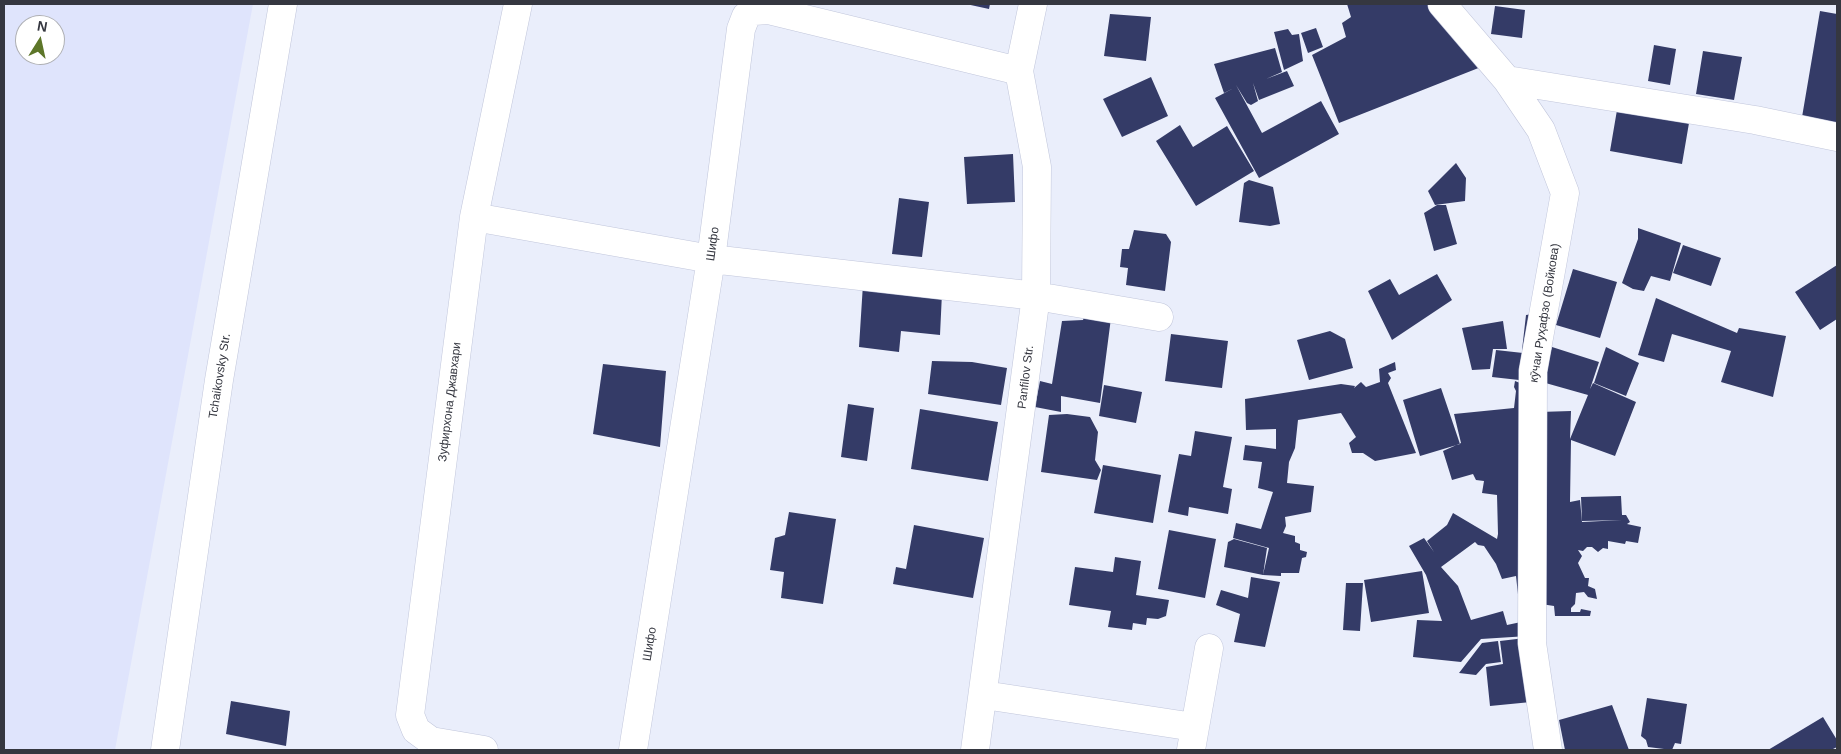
<!DOCTYPE html>
<html>
<head>
<meta charset="utf-8">
<style>
  body { margin:0 }
  #map { position:relative; width:1841px; height:754px; overflow:hidden; background:#eaeefb; font-family:Helvetica,sans-serif }
  canvas { display:block }
  .frame { position:absolute; inset:0; border:5px solid #353740; pointer-events:none }
  .north { position:absolute; left:15px; top:15px; width:50px; height:50px; box-sizing:border-box; background:#fff; border:1px solid #aeafb3; border-radius:50%; rotate:10deg; font-size:14px; font-weight:700; line-height:20px; text-align:center; color:#353740 }
  .north::after { content:''; display:block; margin:auto; width:18px; height:22px; background:#5d7629; clip-path:polygon(50% 0,100% 100%,50% 72%,0 100%) }
</style>
</head>
<body>
<div id="map">
<canvas width="1841" height="754"></canvas>
<div class="frame"></div>
<div class="north">N</div>
</div>
<script>
const context = document.querySelector('canvas').getContext('2d');
context.lineJoin = 'round';
function paint(path, color) {
  context.fillStyle = color;
  context.fill(path, 'evenodd');
}
function poly(rows) {
  const path = new Path2D();
  for (const r of rows) {
    path.moveTo(r[0], r[1]);
    for (let i = 2; i < r.length; i += 2) path.lineTo(r[i], r[i + 1]);
  }
  return path;
}
function stroke(path, color, width, dash) {
  context.strokeStyle = color;
  context.lineWidth = width;
  context.lineCap = dash ? 'butt' : 'round';
  context.setLineDash(dash || []);
  context.stroke(path);
}
function write(font, color, halo, rows, align = 'center') {
  context.font = font + ' Helvetica,sans-serif';
  context.lineWidth = 5;
  context.setLineDash([]);
  context.textBaseline = 'middle';
  context.strokeStyle = halo;
  context.fillStyle = color;
  for (const [text, x, y, turn = 0] of rows) {
    context.save();
    context.translate(x, y);
    context.rotate((+turn || 0) * Math.PI / 180);
    context.textAlign = isNaN(turn) ? turn : align;
    if (halo) context.strokeText(text, 0, 0);
    context.fillText(text, 0, 0);
    context.restore();
  }
}
paint(poly([
  [4,4,253,4,115,750,4,750],
  [25,25,55,25,55,55,25,55]
]), '#dfe4fc');
paint(poly([
  [966,4,990,4,989,9],
  [1347,4,1433,4,1481,67,1339,123,1312,55,1346,37,1342,23,1351,17],
  [1495,6,1525,10,1522,38,1491,34],
  [1820,11,1837,14,1837,130,1801,123],
  [1110,14,1151,17,1146,61,1104,56],
  [1316,28,1323,47,1308,53,1301,33],
  [1288,29,1292,35,1299,34,1303,61,1284,70,1274,32],
  [1654,45,1676,49,1670,85,1648,81],
  [1275,48,1282,72,1266,79,1287,71,1294,86,1259,100,1253,83,1258,101,1251,105,1247,103,1236,85,1262,133,1321,101,1339,134,1259,178,1215,98,1234,88,1224,93,1214,64],
  [1703,51,1742,57,1734,100,1696,94],
  [1151,77,1168,116,1122,137,1103,99],
  [1617,110,1689,123,1682,164,1610,151],
  [1180,125,1193,147,1227,126,1254,171,1196,206,1156,141],
  [1013,154,1015,202,967,204,964,157],
  [1456,163,1466,178,1465,201,1435,205,1428,191],
  [1249,180,1273,187,1280,224,1270,226,1239,222,1244,183],
  [899,198,929,202,922,257,892,254],
  [1437,205,1446,205,1457,244,1434,251,1424,213],
  [1638,228,1681,243,1670,281,1651,276,1644,291,1633,289,1622,283,1638,239],
  [1134,230,1166,234,1171,242,1165,291,1126,285,1128,268,1120,267,1122,249,1129,249],
  [1683,245,1721,258,1711,286,1673,273],
  [1837,265,1837,319,1820,330,1795,292],
  [1573,269,1617,282,1600,338,1556,325],
  [1437,274,1452,300,1392,340,1368,291,1390,279,1399,295],
  [863,284,942,293,940,335,901,331,899,352,859,347],
  [1656,298,1737,333,1739,328,1786,336,1773,397,1721,382,1731,351,1672,334,1664,362,1638,355],
  [1086,311,1111,318,1100,403,1061,396,1061,412,1035,407,1040,381,1052,384,1062,321,1083,320],
  [1539,313,1528,636,1481,639,1461,662,1413,657,1417,620,1442,621,1426,575,1409,546,1424,538,1434,552,1427,541,1447,525,1453,513,1497,539,1498,534,1497,495,1482,493,1484,481,1476,480,1473,474,1452,480,1443,451,1461,443,1454,414,1514,408,1516,391,1514,387,1515,381,1520,383,1524,353,1522,350,1526,315],
  [1475,542,1478,545,1484,546,1496,564,1502,579,1516,576,1521,622,1507,625,1503,611,1471,620,1458,586,1441,567],
  [1503,321,1507,349,1493,349,1490,369,1472,370,1462,328],
  [1330,331,1345,339,1353,368,1309,380,1297,340],
  [1171,334,1228,341,1222,388,1165,381],
  [1552,347,1599,362,1590,389,1593,383,1636,402,1615,456,1571,440,1570,502,1580,500,1582,522,1622,520,1582,521,1581,497,1621,496,1622,515,1626,515,1630,522,1627,524,1641,527,1638,543,1626,541,1625,544,1608,541,1608,549,1603,548,1598,552,1592,547,1587,547,1583,551,1578,550,1582,556,1578,563,1585,578,1589,578,1588,586,1595,589,1597,599,1588,597,1584,592,1576,593,1575,604,1571,608,1571,612,1580,612,1581,609,1591,611,1590,616,1555,616,1554,606,1541,604,1539,412,1571,411,1570,439,1588,395,1542,382],
  [1606,347,1639,363,1626,396,1594,383],
  [1496,350,1523,353,1519,380,1492,377],
  [932,361,972,362,1007,368,1001,405,928,394],
  [1395,362,1396,370,1388,373,1391,378,1388,383,1416,453,1375,461,1363,453,1352,453,1349,443,1356,437,1341,413,1298,420,1295,448,1289,462,1287,483,1314,486,1311,512,1285,517,1286,526,1283,533,1295,536,1295,542,1300,544,1300,550,1307,552,1306,557,1302,558,1299,573,1281,573,1281,576,1263,575,1269,548,1233,538,1236,523,1261,529,1273,492,1258,488,1262,462,1243,460,1245,445,1276,449,1276,429,1246,430,1245,399,1341,384,1355,386,1354,388,1361,382,1366,387,1380,382,1379,369],
  [603,364,666,371,660,447,593,434],
  [1104,385,1142,392,1136,423,1099,416],
  [1441,388,1460,444,1420,456,1403,400],
  [848,404,874,408,867,461,841,457],
  [920,409,998,422,988,481,911,469],
  [1067,414,1090,417,1098,432,1095,460,1101,470,1097,480,1041,472,1049,415],
  [1195,431,1232,437,1223,487,1232,489,1228,514,1189,507,1188,516,1168,512,1179,454,1191,456],
  [1103,465,1161,475,1153,523,1094,513],
  [789,512,836,519,823,604,781,598,784,572,770,570,775,538,785,535],
  [914,525,984,538,973,598,893,584,896,567,906,569],
  [1169,530,1216,539,1205,598,1158,589],
  [1234,539,1267,548,1263,575,1224,567,1228,542],
  [1115,557,1141,561,1136,595,1169,600,1166,616,1158,619,1147,618,1146,625,1133,623,1132,630,1108,627,1111,611,1069,605,1075,567,1113,572],
  [1422,571,1429,613,1371,622,1364,580],
  [1251,577,1280,582,1265,647,1234,642,1240,614,1216,605,1221,590,1248,598],
  [1346,583,1363,583,1360,631,1343,630],
  [1525,638,1531,702,1490,706,1486,667,1503,664,1500,641],
  [1498,641,1501,662,1486,664,1476,675,1459,673,1482,643],
  [1647,698,1687,704,1681,744,1675,743,1672,750,1648,747,1646,740,1641,736],
  [231,701,290,711,286,746,226,734],
  [1612,705,1629,750,1565,750,1559,720],
  [1823,717,1837,740,1837,747,1831,750,1768,750]
]), '#343b67');
const street = poly([
  [1442,4,1507,80,1541,130,1565,193,1533,371,1532,643,1548,750],
  [1507,80,1755,120,1837,137],
  [474,217,711,259,1036,296,1159,317],
  [984,695,1194,727],
  [165,750,219,380,283,4],
  [484,750,431,741,416,730,410,715,474,217,518,4],
  [633,750,711,259,741,29,746,16,754,11,768,10,1019,71],
  [975,750,1036,296,1037,167,1019,71,1033,4],
  [1191,750,1209,648]
]);
stroke(street, '#c1c6db', 29);
stroke(street, '#fff', 28);
write('12px', '#353740', '#fff', [
  ["Шифо",713,244,-82],
  ["кӯчаи Руҳафзо (Войкова)",1545,313,-81],
  ["Tchaikovsky Str.",220,376,-81],
  ["Panfilov Str.",1026,377,-83],
  ["Зуфирхона Джавхари",450,402,-83],
  ["Шифо",650,644,-81]
]);
</script>
</body>
</html>
